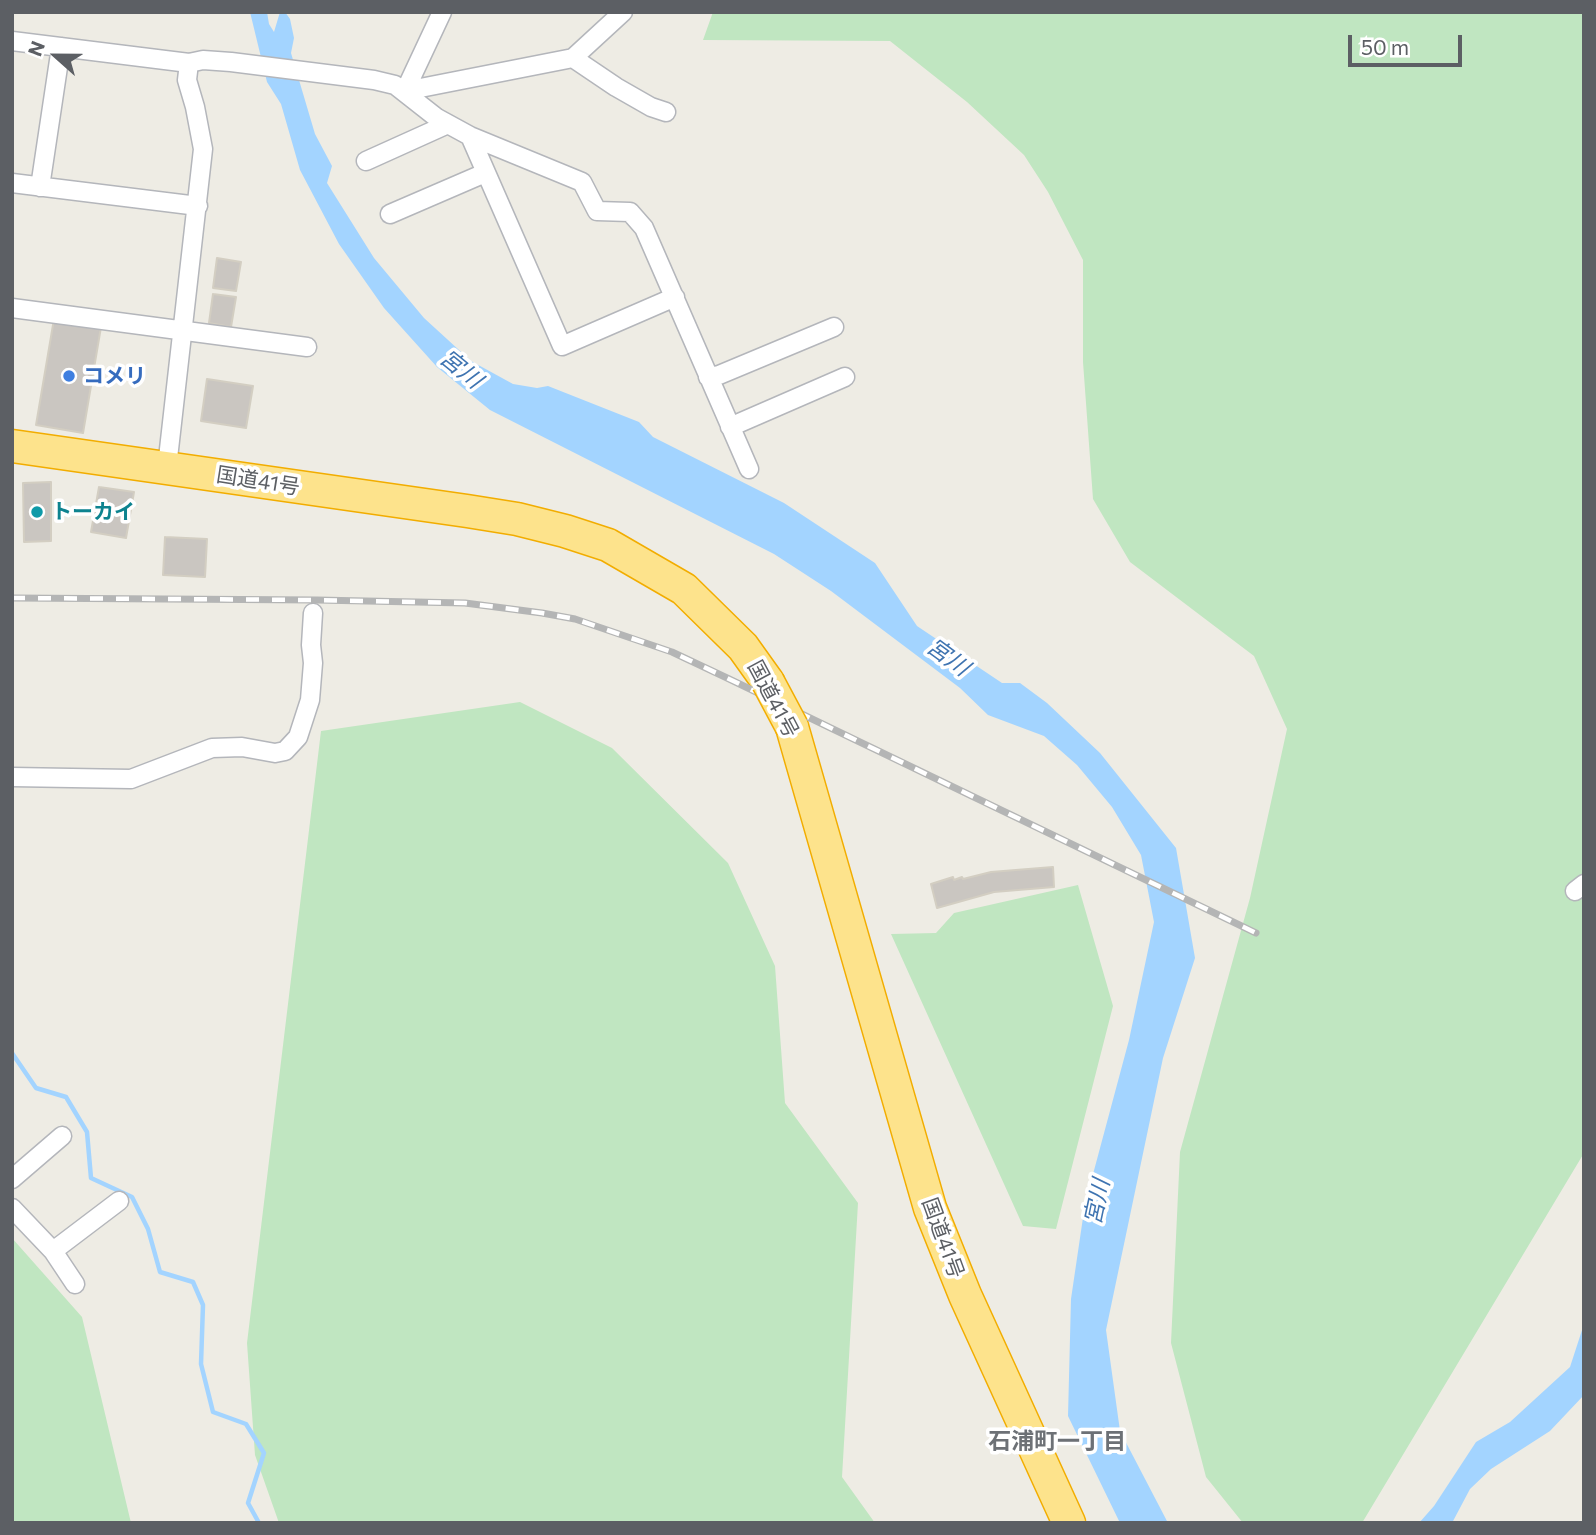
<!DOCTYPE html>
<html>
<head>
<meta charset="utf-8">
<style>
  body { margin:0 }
  #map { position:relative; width:1596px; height:1535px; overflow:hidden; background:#eeece4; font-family:Commissioner,sans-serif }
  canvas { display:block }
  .frame { position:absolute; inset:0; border:14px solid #5c5f64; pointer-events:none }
  .north { position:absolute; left:21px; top:21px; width:70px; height:70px; -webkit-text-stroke:5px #fff; paint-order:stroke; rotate:291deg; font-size:19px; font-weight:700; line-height:28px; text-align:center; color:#5c5f64 }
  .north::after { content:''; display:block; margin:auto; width:24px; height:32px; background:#5c5f64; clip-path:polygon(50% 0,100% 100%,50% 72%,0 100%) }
  .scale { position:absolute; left:1348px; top:35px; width:114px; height:32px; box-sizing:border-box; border:4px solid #5c5f64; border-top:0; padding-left:9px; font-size:21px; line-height:24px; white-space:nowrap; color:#5c5f64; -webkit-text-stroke:5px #fff; paint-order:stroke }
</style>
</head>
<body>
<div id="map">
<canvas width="1596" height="1535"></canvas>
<div class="frame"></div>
<div class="north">N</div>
<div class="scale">50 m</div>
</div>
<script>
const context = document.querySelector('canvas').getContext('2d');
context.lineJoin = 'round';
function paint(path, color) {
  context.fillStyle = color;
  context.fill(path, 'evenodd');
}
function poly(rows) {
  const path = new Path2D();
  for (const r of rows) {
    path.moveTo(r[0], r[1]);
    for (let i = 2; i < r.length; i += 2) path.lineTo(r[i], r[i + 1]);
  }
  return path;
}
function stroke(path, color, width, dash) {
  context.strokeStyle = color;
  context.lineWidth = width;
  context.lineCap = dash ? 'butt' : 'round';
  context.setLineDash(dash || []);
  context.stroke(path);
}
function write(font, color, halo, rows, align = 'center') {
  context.font = font + ' Commissioner,"Noto Sans JP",sans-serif';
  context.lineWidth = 7;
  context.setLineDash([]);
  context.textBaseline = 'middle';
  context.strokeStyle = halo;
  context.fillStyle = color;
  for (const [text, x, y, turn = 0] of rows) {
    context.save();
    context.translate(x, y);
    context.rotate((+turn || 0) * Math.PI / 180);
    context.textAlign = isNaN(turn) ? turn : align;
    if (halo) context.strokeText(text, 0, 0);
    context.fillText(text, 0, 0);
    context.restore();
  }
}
paint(poly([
  [713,12,1584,12,1584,1153,1362,1523,1243,1523,1206,1477,1171,1343,1180,1152,1250,898,1287,729,1254,656,1130,562,1093,499,1083,362,1083,260,1048,192,1024,155,967,102,890,41,703,40],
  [520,702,612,748,728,863,775,966,785,1103,858,1203,842,1477,875,1523,279,1523,255,1455,247,1343,321,731],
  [1078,885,1113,1006,1056,1229,1023,1226,891,934,936,933,954,913],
  [12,1238,82,1317,131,1523,12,1523]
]), '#c0e6c1');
paint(poly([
  [250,12,267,12,269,24,274,32,280,12,285,12,290,19,294,38,291,53,315,134,332,166,327,183,374,258,424,318,471,361,513,384,537,388,548,386,639,422,653,437,784,503,875,563,917,626,1002,683,1020,683,1047,703,1100,753,1176,848,1195,958,1163,1058,1106,1330,1120,1431,1168,1523,1120,1523,1068,1416,1071,1299,1085,1204,1129,1040,1154,922,1141,855,1112,807,1077,765,1044,736,988,715,960,688,831,591,774,554,490,410,437,367,384,308,339,244,300,170,281,104,267,82],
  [1584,1324,1584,1395,1550,1431,1491,1469,1470,1489,1452,1523,1419,1523,1434,1506,1476,1442,1510,1422,1570,1367]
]), '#a3d4ff');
stroke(poly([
  [12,1053,36,1088,66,1097,87,1132,91,1178,132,1197,148,1229,160,1272,193,1282,203,1305,201,1364,213,1412,246,1424,264,1453,248,1503,259,1523]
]), '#a3d4ff', 4.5);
const building = poly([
  [217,258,241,262,236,291,213,288,217,258],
  [213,294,236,297,231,327,209,323,213,294],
  [54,319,101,327,83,433,36,425,54,319],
  [207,379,253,386,246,428,201,421,207,379],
  [51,482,51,541,24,542,23,483,51,482],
  [99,487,134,492,126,538,91,532,99,487],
  [165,537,207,539,205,577,163,575,165,537],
  [1053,867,1054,887,994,892,937,908,931,884,953,877,954,880,962,877,963,879,991,872,1053,867]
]);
paint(building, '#cac6c1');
stroke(building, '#d3cec2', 2);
const street = poly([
  [12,41,189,63,203,60,231,62,374,80,395,85,437,118,470,136,582,182,597,211,630,212,644,228,749,469],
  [573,58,616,87,651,107,666,112],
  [405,91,573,58,623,12],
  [405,91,442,12],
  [470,136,562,346,675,297],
  [366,161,448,124],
  [12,183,198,206],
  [40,187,61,47],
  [390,214,485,173],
  [12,308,307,347],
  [708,377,719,375,834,327],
  [730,427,845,377],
  [167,467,203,149,195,107,187,80,189,63],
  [12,777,131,779,212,748,242,747,275,753,285,751,298,737,310,700,313,663,311,645,313,613],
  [1575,891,1584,884],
  [12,1179,62,1136],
  [12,1208,53,1251,75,1284],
  [53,1251,119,1201]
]);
const highway = poly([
  [12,446,467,511,517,519,565,531,608,545,684,589,743,647,768,682],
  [792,727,930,1208,965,1295,1069,1523]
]);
stroke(street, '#b4b6bb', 21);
stroke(highway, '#f2ad00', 35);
stroke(street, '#fff', 18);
stroke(highway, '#fde38c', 32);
const rail = poly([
  [12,598,317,600,465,603,542,613,575,619,672,652,725,677,1256,933]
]);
stroke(rail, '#b4b5b5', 7);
stroke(rail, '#fff', 4.5, [13]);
const highwayBridge = poly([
  [768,682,792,727]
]);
stroke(highwayBridge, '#f2ad00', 35, []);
stroke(highwayBridge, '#fde38c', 32);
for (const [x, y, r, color] of [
  [69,376,7,"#3f7fe0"],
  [37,512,7,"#0f9aa8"]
]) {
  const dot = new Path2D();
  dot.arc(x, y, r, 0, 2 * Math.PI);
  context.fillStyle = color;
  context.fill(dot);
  stroke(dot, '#fff', 2.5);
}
write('bold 21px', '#366cbe', '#fff', [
  ["コメリ",83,376]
], 'left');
write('21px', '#5c5f64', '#fff', [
  ["国道41号",258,481,9],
  ["国道41号",773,699,62],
  ["国道41号",943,1238,70]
]);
write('bold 21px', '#0d838f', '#fff', [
  ["トーカイ",51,512]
], 'left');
write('italic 23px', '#3f74b1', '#fff', [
  ["宮川",461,369,39],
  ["宮川",948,657,36],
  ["宮川",1097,1202,-78]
]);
write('bold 23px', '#6d7176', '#fff', [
  ["石浦町一丁目",1057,1441]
]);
</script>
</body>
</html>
